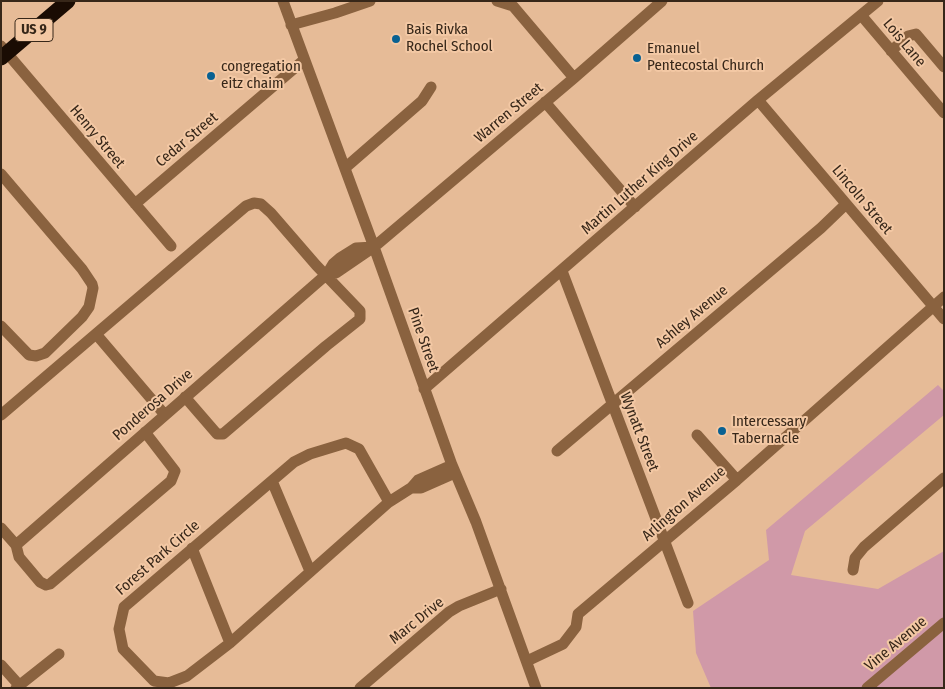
<!DOCTYPE html>
<html>
<head>
<meta charset="utf-8">
<style>
  body { margin:0 }
  #map { position:relative; width:945px; height:689px; overflow:hidden; background:#e6bb97; font-family:"Fira Sans Condensed",sans-serif }
  canvas { display:block }
  .frame { position:absolute; inset:0; border:2px solid #372719; pointer-events:none }
</style>
</head>
<body>
<div id="map">
<canvas width="945" height="689"></canvas>
<div class="frame"></div>
</div>
<script>
const context = document.querySelector('canvas').getContext('2d');
context.lineJoin = 'round';
function paint(path, color) {
  context.fillStyle = color;
  context.fill(path, 'evenodd');
}
function poly(rows) {
  const path = new Path2D();
  for (const r of rows) {
    path.moveTo(r[0], r[1]);
    for (let i = 2; i < r.length; i += 2) path.lineTo(r[i], r[i + 1]);
  }
  return path;
}
function stroke(path, color, width, dash) {
  context.strokeStyle = color;
  context.lineWidth = width;
  context.lineCap = dash ? 'butt' : 'round';
  context.setLineDash(dash || []);
  context.stroke(path);
}
function write(font, color, halo, rows, align = 'center') {
  context.font = font + ' "Fira Sans Condensed",sans-serif';
  context.lineWidth = 4;
  context.setLineDash([]);
  context.textBaseline = 'middle';
  context.strokeStyle = halo;
  context.fillStyle = color;
  for (const [text, x, y, turn = 0] of rows) {
    context.save();
    context.translate(x, y);
    context.rotate((+turn || 0) * Math.PI / 180);
    context.textAlign = isNaN(turn) ? turn : align;
    if (halo) context.strokeText(text, 0, 0);
    context.fillText(text, 0, 0);
    context.restore();
  }
}
paint(poly([
  [938,385,944,391,944,415,805,531,791,575,878,589,944,551,944,688,711,688,696,653,693,611,769,560,766,530]
]), '#d099a8');
stroke(poly([
  [283,1,374,247,452,465,476,522,536,688],
  [497,1,513,6,574,78],
  [861,15,944,113],
  [291,25,335,13,370,1],
  [1,46,171,246],
  [891,51,908,36,916,34,944,67],
  [758,100,944,319],
  [545,102,635,207],
  [345,168,422,101,431,87],
  [1,174,82,269,92,284,93,288,89,307,82,317,45,353,36,356,29,355,1,326],
  [135,204,304,60],
  [374,247,574,78,662,1],
  [562,271,688,603],
  [96,334,165,415],
  [424,389,758,100,878,1],
  [1,415,246,206,254,203,261,204,271,213,316,265,360,311,360,319,326,346,223,434,217,434,185,397],
  [697,435,737,480],
  [557,451,821,228,846,204],
  [272,481,310,571],
  [411,488,421,488,455,473],
  [389,502,359,449,346,443,310,454,294,462,124,607,119,629,123,649,154,681,169,683,187,676,230,643,389,502,411,488,418,480,452,465],
  [1,528,16,545,327,274,333,264,340,258,356,248,374,247,336,273,327,274],
  [16,545,19,557,40,582,46,585,50,584,171,481,175,471,145,432],
  [192,548,230,643],
  [853,570,855,558,864,547,944,478],
  [527,661,563,644,576,627,578,614,737,480,944,297],
  [1,665,19,685],
  [16,688,59,654],
  [360,688,449,612,459,606,501,589],
  [867,688,944,623]
]), '#8a623f', 11);
stroke(poly([
  [1,58,68,1]
]), '#1a0c03', 15);
for (const [x, y, r, color] of [
  [396,39,5,"#096192"],
  [637,58,5,"#096192"],
  [211,76,5,"#096192"],
  [722,431,5,"#096192"]
]) {
  const dot = new Path2D();
  dot.arc(x, y, r, 0, 2 * Math.PI);
  context.fillStyle = color;
  context.fill(dot);
  stroke(dot, '#f3c8a4', 2);
}
for (const [x, y, w] of [
  [34,30,38]
]) {
  const box = new Path2D();
  box.roundRect(x - w / 2, y - 11.5, w, 23, 4);
  context.fillStyle = '#f3c8a4';
  context.fill(box);
  stroke(box, '#372719', 1);
}
write('bold 14px', '#372719', null, [
  ["US 9",34,30]
]);
write('15px', '#372719', '#f3c8a4', [
  ["Bais Rivka",406,30],
  ["Rochel School",406,47],
  ["Emanuel",647,49],
  ["Pentecostal Church",647,66],
  ["congregation",221,67],
  ["eitz chaim",221,84],
  ["Intercessary",732,422],
  ["Tabernacle",732,439]
], 'left');
write('15px', '#372719', '#f3c8a4', [
  ["Lois Lane",904,43,50],
  ["Warren Street",509,113,-40],
  ["Henry Street",97,137,50],
  ["Cedar Street",187,140,-40],
  ["Martin Luther King Drive",640,183,-41],
  ["Lincoln Street",862,200,50],
  ["Ashley Avenue",692,317,-40],
  ["Pine Street",423,340,71],
  ["Ponderosa Drive",153,405,-41],
  ["Wynatt Street",639,432,69],
  ["Arlington Avenue",684,504,-41],
  ["Forest Park Circle",158,558,-41],
  ["Marc Drive",417,621,-39],
  ["Vine Avenue",896,644,-40]
]);
</script>
</body>
</html>
